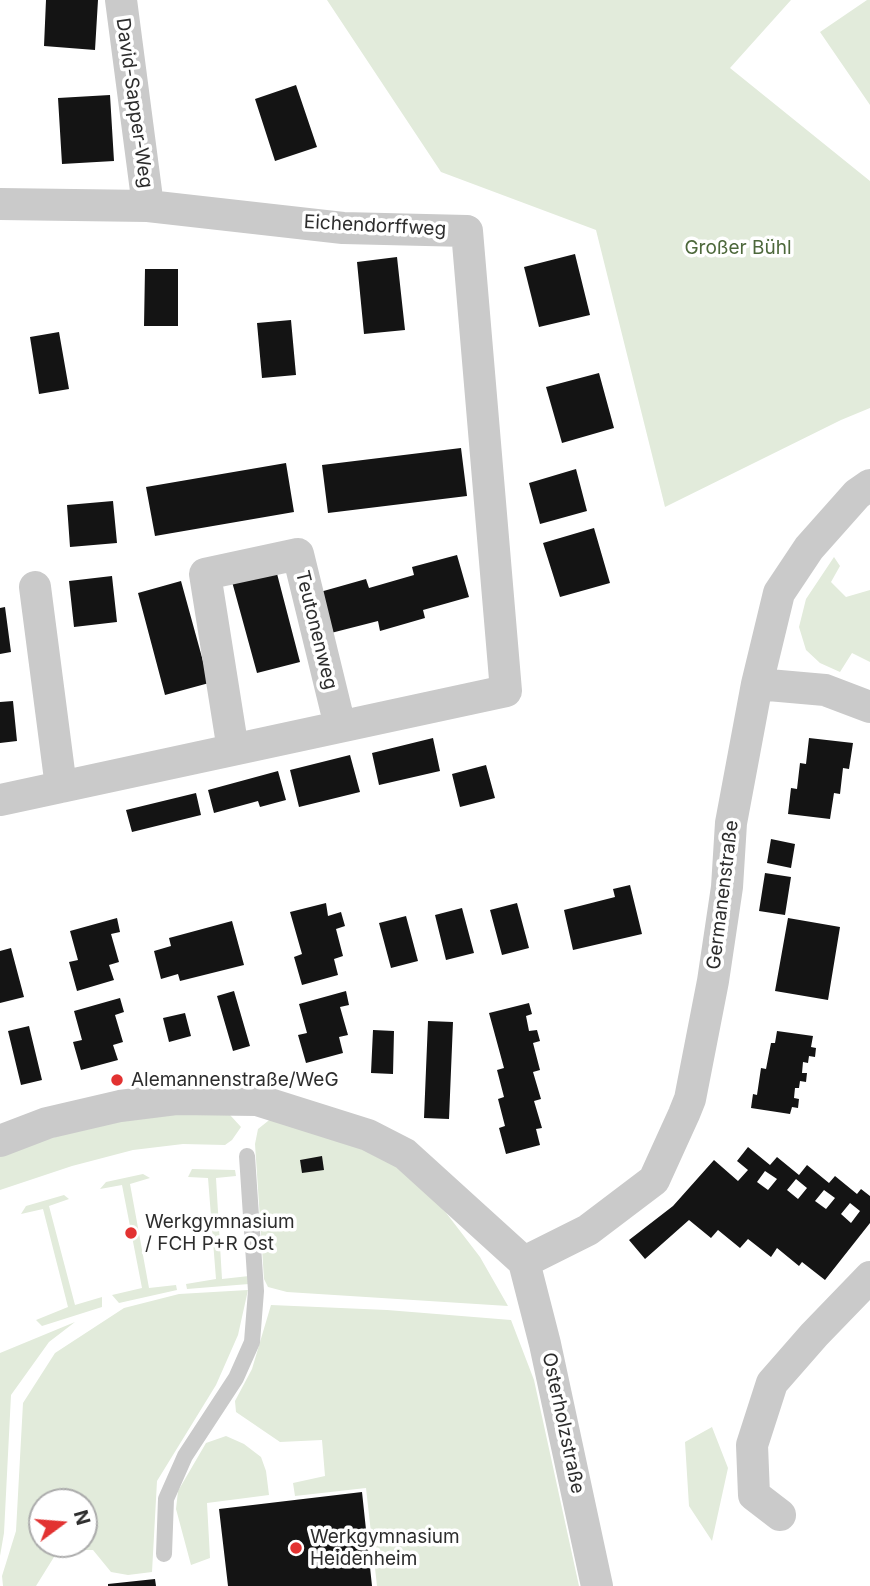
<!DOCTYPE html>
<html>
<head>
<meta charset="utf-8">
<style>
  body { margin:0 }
  #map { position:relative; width:870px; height:1586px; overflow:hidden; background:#fff; font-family:Inter,sans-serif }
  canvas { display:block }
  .north { position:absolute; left:28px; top:1488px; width:70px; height:70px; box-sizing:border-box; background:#fff; border:2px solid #ababab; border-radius:50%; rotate:74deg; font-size:19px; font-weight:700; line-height:28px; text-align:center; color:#2d2d2d }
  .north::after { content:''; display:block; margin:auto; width:24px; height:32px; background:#e23231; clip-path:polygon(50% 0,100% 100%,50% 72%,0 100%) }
</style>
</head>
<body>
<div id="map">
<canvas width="870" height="1586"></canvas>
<div class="north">N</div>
</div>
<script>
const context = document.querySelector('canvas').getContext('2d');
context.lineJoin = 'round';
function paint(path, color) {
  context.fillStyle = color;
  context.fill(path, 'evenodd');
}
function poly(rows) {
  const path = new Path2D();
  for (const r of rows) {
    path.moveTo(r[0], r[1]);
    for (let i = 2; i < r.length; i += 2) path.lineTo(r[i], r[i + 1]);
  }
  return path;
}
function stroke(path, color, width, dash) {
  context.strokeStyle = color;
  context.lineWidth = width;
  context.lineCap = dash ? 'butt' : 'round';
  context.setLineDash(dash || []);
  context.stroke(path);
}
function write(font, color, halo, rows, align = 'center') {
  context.font = font + ' Inter,sans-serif';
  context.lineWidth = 7;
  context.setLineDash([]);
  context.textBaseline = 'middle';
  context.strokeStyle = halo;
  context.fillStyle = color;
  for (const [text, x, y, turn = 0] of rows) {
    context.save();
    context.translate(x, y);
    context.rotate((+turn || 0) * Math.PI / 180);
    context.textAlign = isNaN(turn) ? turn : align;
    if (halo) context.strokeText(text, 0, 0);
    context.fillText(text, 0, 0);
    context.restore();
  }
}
paint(poly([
  [327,0,791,0,730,68,870,181,870,408,841,420,665,507,596,230,441,172],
  [867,0,870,0,870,105,820,32],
  [834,557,840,566,831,582,846,597,870,590,870,662,852,653,840,672,820,663,806,650,799,627,806,599],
  [220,1104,241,1127,232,1140,225,1145,183,1144,133,1150,72,1166,0,1190,0,1154,104,1122],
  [273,1117,359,1141,427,1188,480,1257,508,1306,287,1292,268,1287,264,1279,255,1144,258,1129],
  [192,1169,235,1170,236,1176,216,1178,222,1279,249,1276,249,1284,187,1289,186,1284,216,1279,208,1178,188,1177],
  [143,1174,150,1178,130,1184,149,1288,176,1285,177,1290,119,1303,112,1295,142,1288,122,1185,100,1189,106,1182],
  [64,1195,69,1199,49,1206,75,1305,102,1297,102,1307,42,1326,36,1320,68,1307,43,1209,21,1214,26,1206],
  [248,1290,238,1335,216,1385,157,1481,152,1572,128,1575,111,1572,93,1550,74,1550,54,1557,36,1586,3,1586,2,1576,16,1531,23,1403,55,1353,124,1308,179,1294],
  [42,1502,84,1502,84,1544,42,1544],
  [271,1305,387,1310,511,1320,534,1380,579,1586,377,1586,366,1488,295,1496,293,1483,325,1476,322,1440,280,1442,236,1412,235,1401,252,1369],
  [75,1322,49,1342,11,1395,4,1533,0,1556,0,1353],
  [712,1427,728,1468,712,1541,689,1506,685,1442],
  [226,1436,244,1444,261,1457,266,1471,269,1495,207,1503,210,1558,191,1565,176,1509,178,1491,206,1443]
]), '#e2ebdb');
paint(poly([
  [46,0,98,0,95,50,44,46],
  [296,85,317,147,275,161,255,99],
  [110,95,114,161,62,164,58,98],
  [575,254,590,315,539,327,524,267],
  [397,257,405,330,364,334,357,262],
  [145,269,178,269,178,326,144,326],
  [291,320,296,375,262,378,257,323],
  [59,332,69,389,39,394,30,337],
  [599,373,614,428,562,443,546,387],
  [461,448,467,496,328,513,322,465],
  [286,463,294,512,155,536,146,487],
  [576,469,587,511,540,524,529,483],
  [113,501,117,543,70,547,67,505],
  [594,528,610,583,560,597,543,543],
  [457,555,469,597,423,610,425,618,380,631,378,621,331,633,320,592,366,579,369,588,414,575,412,567],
  [275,566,300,662,257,673,231,578],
  [112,576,117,622,74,627,69,581],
  [181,581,209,683,165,695,138,593],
  [5,607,11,652,0,654,0,608],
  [13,701,17,741,0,743,0,702],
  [433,738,440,771,379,785,372,753],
  [809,738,853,743,849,769,843,768,840,794,834,793,830,819,788,814,791,788,797,789,800,763,806,764],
  [350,755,360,792,299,807,290,770],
  [486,765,495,798,460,807,452,774],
  [278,771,286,800,260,807,258,801,214,813,208,790],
  [196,793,201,815,132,832,126,810],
  [771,839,795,844,791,868,767,863],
  [765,873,791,877,785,915,759,911],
  [630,885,642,934,573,950,564,910,615,897,613,889],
  [326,903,328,916,341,912,345,926,336,929,343,956,334,959,338,975,302,985,294,957,302,954,290,912],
  [517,903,529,948,502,955,490,910],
  [462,908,474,953,446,960,435,915],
  [406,916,418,961,391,968,379,923],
  [117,918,120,932,111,934,119,962,109,965,114,980,77,991,69,962,78,960,70,931],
  [788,918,840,927,828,1000,775,991],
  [232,921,244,965,180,981,178,974,161,979,154,951,171,946,169,938],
  [11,948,24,997,0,1003,0,951],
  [234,991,250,1046,233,1051,217,996],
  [346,991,349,1005,340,1007,348,1035,339,1037,343,1053,306,1063,298,1035,307,1033,299,1004],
  [120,998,124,1012,115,1015,123,1042,113,1045,118,1060,81,1070,73,1042,82,1040,74,1011],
  [529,1003,532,1014,526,1016,529,1031,537,1030,540,1041,533,1043,540,1070,533,1072,541,1099,534,1101,542,1128,536,1129,540,1145,506,1154,499,1128,505,1126,498,1099,504,1097,497,1070,504,1068,489,1013],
  [185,1013,191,1036,169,1042,163,1018],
  [428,1021,453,1022,449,1119,424,1118],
  [29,1026,42,1080,21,1085,8,1031],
  [373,1030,394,1031,393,1074,371,1073],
  [777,1031,813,1036,811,1047,816,1048,815,1057,809,1056,808,1063,803,1062,802,1073,807,1073,806,1082,800,1081,799,1088,795,1088,794,1098,799,1099,798,1108,792,1107,790,1114,751,1108,753,1094,757,1095,761,1068,766,1069,771,1043,775,1043],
  [748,1147,770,1165,777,1157,799,1175,807,1165,829,1183,835,1176,857,1194,861,1189,870,1196,870,1223,825,1280,802,1262,799,1266,777,1248,771,1257,748,1239,740,1248,718,1230,711,1238,689,1220,645,1259,629,1240,673,1206,714,1160,738,1181,748,1170,737,1161],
  [765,1171,777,1179,768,1190,757,1182],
  [796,1179,807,1188,798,1199,787,1190],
  [824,1190,835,1198,826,1209,815,1201],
  [850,1203,860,1211,851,1223,841,1214],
  [322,1156,324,1170,302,1173,300,1160],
  [362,1492,372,1586,228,1586,219,1509],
  [155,1579,156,1586,108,1586,108,1584]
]), '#141414');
stroke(poly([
  [164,1554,166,1499,185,1456,236,1378,252,1342,256,1291,247,1156]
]), '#cacaca', 16);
stroke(poly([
  [121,0,148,206],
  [0,204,148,206,343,228,467,231,506,691,0,800],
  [35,587,61,787],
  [757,684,825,690,870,707],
  [233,750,205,574,298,554,340,726],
  [0,1141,47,1123,120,1106,176,1099,257,1100,368,1135,405,1154,524,1262],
  [524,1262,588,1230,654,1180,684,1114,690,1099,713,981,727,887,731,823,757,684,779,593,809,548,857,494,870,485],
  [524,1262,545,1344,597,1586],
  [780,1515,754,1495,752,1445,772,1383,814,1335,870,1277]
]), '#cacaca', 32);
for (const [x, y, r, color] of [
  [117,1080,7,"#e23231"],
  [131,1233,7,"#e23231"],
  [296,1548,7,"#e23231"]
]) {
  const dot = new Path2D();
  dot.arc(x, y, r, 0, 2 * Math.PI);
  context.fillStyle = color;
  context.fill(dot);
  stroke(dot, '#fff', 2.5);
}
write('19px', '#2d2d2d', '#fff', [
  ["David-Sapper-Weg",134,103,82],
  ["Eichendorffweg",375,226,3],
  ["Teutonenweg",316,630,76],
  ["Germanenstraße",723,895,-83],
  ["Osterholzstraße",563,1423,78]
]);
write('19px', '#4d683b', '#fff', [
  ["Großer Bühl",738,248]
]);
write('19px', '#2d2d2d', '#fff', [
  ["Alemannenstraße/WeG",131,1080],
  ["Werkgymnasium",145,1222],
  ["/ FCH P+R Ost",145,1244],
  ["Werkgymnasium",310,1537],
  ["Heidenheim",310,1559]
], 'left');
</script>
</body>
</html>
